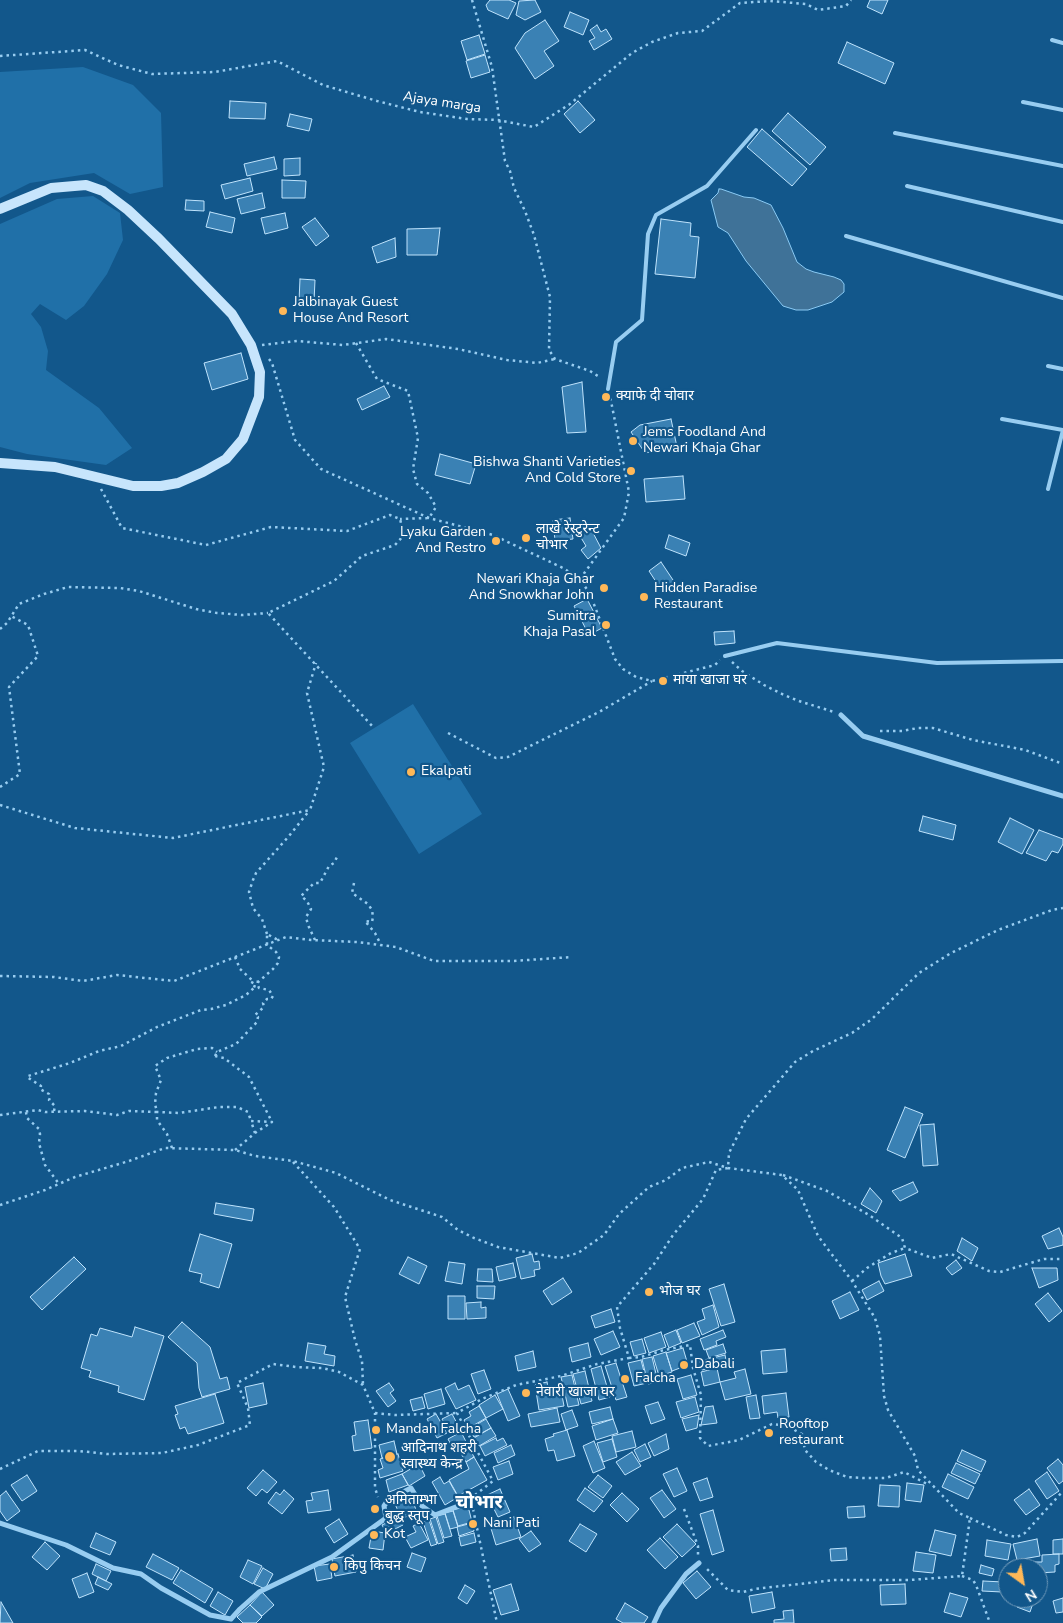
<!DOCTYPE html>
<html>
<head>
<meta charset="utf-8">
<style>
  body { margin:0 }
  #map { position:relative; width:1063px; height:1623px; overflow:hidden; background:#12578b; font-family:"Nunito Sans",sans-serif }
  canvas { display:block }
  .north { position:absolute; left:998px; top:1558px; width:50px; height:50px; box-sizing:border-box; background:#12578b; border:1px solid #719ab9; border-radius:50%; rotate:148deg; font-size:14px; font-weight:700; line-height:20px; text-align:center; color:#fff }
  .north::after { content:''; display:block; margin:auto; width:18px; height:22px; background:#ffb858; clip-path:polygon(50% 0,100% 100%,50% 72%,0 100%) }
</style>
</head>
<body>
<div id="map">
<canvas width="1063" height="1623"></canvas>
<div class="north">N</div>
</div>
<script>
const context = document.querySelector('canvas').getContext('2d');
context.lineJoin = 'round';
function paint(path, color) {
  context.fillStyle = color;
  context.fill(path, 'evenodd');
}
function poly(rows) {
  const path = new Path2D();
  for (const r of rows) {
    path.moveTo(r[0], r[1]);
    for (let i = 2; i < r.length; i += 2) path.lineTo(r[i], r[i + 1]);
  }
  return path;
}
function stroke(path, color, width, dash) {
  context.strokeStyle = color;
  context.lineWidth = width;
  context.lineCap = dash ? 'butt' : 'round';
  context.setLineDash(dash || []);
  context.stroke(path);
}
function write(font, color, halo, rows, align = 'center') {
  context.font = font + ' "Nunito Sans","Noto Sans Devanagari",sans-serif';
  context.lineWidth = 4.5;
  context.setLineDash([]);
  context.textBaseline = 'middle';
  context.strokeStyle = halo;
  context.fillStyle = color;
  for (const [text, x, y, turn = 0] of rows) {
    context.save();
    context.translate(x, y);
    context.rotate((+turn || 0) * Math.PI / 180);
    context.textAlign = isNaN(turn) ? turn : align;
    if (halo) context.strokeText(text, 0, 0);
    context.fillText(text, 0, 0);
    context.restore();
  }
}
paint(poly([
  [83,67,133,85,161,113,163,187,130,194,94,173,30,183,0,198,0,72],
  [93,196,120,213,123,240,107,274,84,306,66,320,40,304,31,314,41,327,48,351,46,370,99,408,132,448,106,465,27,454,0,447,0,224,57,199],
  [413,704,482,814,419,854,350,743]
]), '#2070a8');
const water = poly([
  [719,189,721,189,744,197,754,198,771,205,783,228,797,262,806,269,814,272,834,277,841,280,844,284,844,292,832,302,808,310,796,310,783,306,746,261,728,233,718,227,711,200,718,193,719,189]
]);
paint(water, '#3f7298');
stroke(water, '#8acaf4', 1);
const building = poly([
  [490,0,509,0,516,3,508,19,488,10,486,5,490,0],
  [535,0,541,12,525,20,516,15,519,1,535,0],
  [870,0,888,0,882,14,867,7,870,0],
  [570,12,589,20,583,35,564,27,570,12],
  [545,20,559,41,544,51,554,66,535,79,515,48,525,33,545,20],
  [597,25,601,32,606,29,612,39,594,50,589,41,595,38,590,30,597,25],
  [479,35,485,54,467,60,461,41,479,35],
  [847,42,894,63,885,84,838,63,847,42],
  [485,55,490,72,471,78,466,61,485,55],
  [230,101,266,103,265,119,229,118,230,101],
  [578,101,595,120,580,133,564,114,578,101],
  [788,113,826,147,810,165,772,131,788,113],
  [290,114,312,119,309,131,287,126,290,114],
  [762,129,807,169,792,186,747,147,762,129],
  [274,157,277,169,247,176,244,164,274,157],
  [300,158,300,175,284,176,284,159,300,158],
  [250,178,253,191,225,199,221,185,250,178],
  [282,180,306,181,305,198,282,198,282,180],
  [262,193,265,208,241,214,237,199,262,193],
  [186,200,204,201,204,211,185,210,186,200],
  [210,212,235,218,232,233,206,227,210,212],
  [285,213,288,228,265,234,261,218,285,213],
  [315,218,329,236,316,246,302,227,315,218],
  [661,219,691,223,690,236,699,237,695,278,655,274,661,219],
  [440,228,437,255,407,255,407,229,440,228],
  [395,238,396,257,377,263,372,247,395,238],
  [300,279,315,280,314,302,299,301,300,279],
  [241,353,248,379,212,390,204,363,241,353],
  [582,382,586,432,567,433,562,387,582,382],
  [384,386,390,397,362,410,357,399,384,386],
  [671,419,677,447,645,453,631,432,640,425,671,419],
  [440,454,476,464,470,484,435,475,440,454],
  [683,476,685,499,646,502,644,479,683,476],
  [570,518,573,539,555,541,553,520,570,518],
  [591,529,601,548,588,559,581,550,586,546,580,536,591,529],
  [669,535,690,543,686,556,665,548,669,535],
  [661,562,675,583,662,591,649,571,661,562],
  [587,599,602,628,589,635,574,606,587,599],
  [734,631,735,643,715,645,714,632,734,631],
  [923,816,956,825,953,840,919,831,923,816],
  [1010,818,1034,830,1022,854,998,842,1010,818],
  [1039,830,1063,839,1063,844,1058,853,1052,851,1046,861,1026,853,1039,830],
  [905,1107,923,1114,905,1158,887,1150,905,1107],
  [934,1124,938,1165,923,1166,920,1125,934,1124],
  [913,1182,918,1192,900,1201,892,1191,913,1182],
  [870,1188,882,1201,876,1213,861,1204,870,1188],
  [216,1203,254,1209,252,1221,214,1214,216,1203],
  [1059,1228,1063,1237,1063,1245,1048,1249,1042,1236,1059,1228],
  [200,1234,232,1244,219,1288,200,1282,202,1274,189,1271,200,1234],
  [962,1238,978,1248,972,1261,957,1251,962,1238],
  [532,1254,534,1262,539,1261,540,1269,534,1270,535,1276,521,1279,516,1258,532,1254],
  [905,1254,912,1276,885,1284,881,1276,878,1263,905,1254],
  [74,1257,86,1269,42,1310,30,1297,74,1257],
  [408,1257,427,1266,419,1284,399,1274,408,1257],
  [956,1260,962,1268,952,1275,946,1268,956,1260],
  [449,1262,465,1264,462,1284,445,1281,449,1262],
  [513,1263,516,1277,499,1281,496,1267,513,1263],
  [1032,1268,1057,1268,1058,1280,1039,1288,1032,1268],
  [478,1269,492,1269,493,1282,477,1281,478,1269],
  [563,1278,572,1292,552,1305,543,1291,563,1278],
  [879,1281,884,1291,867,1300,862,1290,879,1281],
  [724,1284,735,1322,721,1326,709,1289,724,1284],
  [477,1286,495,1286,494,1299,477,1298,477,1286],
  [850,1292,859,1310,840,1319,832,1301,850,1292],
  [1048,1293,1062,1311,1049,1322,1035,1304,1048,1293],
  [448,1296,465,1296,465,1319,448,1319,448,1296],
  [481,1302,481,1308,486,1307,486,1318,467,1319,466,1303,481,1302],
  [713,1305,719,1327,702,1335,697,1322,705,1319,702,1309,713,1305],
  [611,1309,615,1322,595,1328,591,1316,611,1309],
  [182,1322,210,1347,220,1379,227,1377,230,1389,202,1397,199,1388,197,1363,168,1337,182,1322],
  [694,1323,700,1336,682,1343,677,1330,694,1323],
  [135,1327,164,1336,144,1400,118,1392,119,1386,89,1377,91,1371,81,1368,91,1334,97,1336,100,1328,132,1337,135,1327],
  [676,1330,681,1343,669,1348,664,1335,676,1330],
  [723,1330,726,1337,716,1341,717,1345,704,1350,700,1339,723,1330],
  [613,1331,620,1347,601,1355,594,1339,613,1331],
  [661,1332,666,1347,649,1353,644,1338,661,1332],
  [642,1339,646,1353,634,1356,630,1342,642,1339],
  [308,1343,326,1346,324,1354,335,1356,334,1366,305,1361,308,1343],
  [588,1343,591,1357,572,1362,569,1348,588,1343],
  [723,1344,726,1353,709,1358,706,1350,723,1344],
  [683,1348,688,1365,672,1371,666,1353,683,1348],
  [785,1349,787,1372,763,1374,761,1351,785,1349],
  [533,1351,536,1367,518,1371,515,1356,533,1351],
  [666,1352,672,1372,659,1376,653,1356,666,1352],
  [725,1355,727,1364,702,1370,700,1361,725,1355],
  [652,1357,658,1382,648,1384,642,1359,652,1357],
  [641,1360,647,1383,634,1386,628,1363,641,1360],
  [616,1363,627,1397,616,1400,605,1366,616,1363],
  [601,1366,610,1397,599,1400,591,1369,601,1366],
  [717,1368,720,1382,704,1386,701,1372,717,1368],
  [745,1369,751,1394,725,1400,720,1382,736,1378,734,1372,745,1369],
  [484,1370,491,1389,478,1394,471,1374,484,1370],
  [585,1371,592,1401,581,1404,573,1374,585,1371],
  [572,1375,579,1405,568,1407,561,1377,572,1375],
  [691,1375,697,1395,683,1399,677,1379,691,1375],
  [547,1382,549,1392,561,1390,564,1406,539,1410,535,1385,547,1382],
  [263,1383,267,1404,249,1408,245,1387,263,1383],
  [389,1383,394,1390,390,1393,396,1401,388,1407,376,1391,389,1383],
  [455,1383,458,1390,469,1385,476,1400,456,1409,445,1388,455,1383],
  [441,1389,445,1404,428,1409,424,1394,441,1389],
  [508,1389,520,1416,508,1421,497,1394,508,1389],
  [786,1393,789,1417,778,1418,777,1412,764,1414,762,1396,786,1393],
  [215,1394,224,1423,188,1434,185,1427,180,1429,175,1415,178,1414,175,1406,215,1394],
  [495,1395,503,1409,486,1418,479,1405,495,1395],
  [756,1395,760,1418,750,1419,746,1397,756,1395],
  [422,1397,425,1408,413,1411,410,1400,422,1397],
  [695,1397,699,1412,681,1418,676,1402,695,1397],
  [658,1402,665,1419,651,1424,645,1406,658,1402],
  [479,1406,486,1418,469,1428,464,1420,471,1416,469,1412,479,1406],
  [713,1406,717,1423,701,1425,705,1407,713,1406],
  [610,1407,613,1419,592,1424,589,1412,610,1407],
  [557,1408,560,1422,531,1427,528,1414,557,1408],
  [572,1410,578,1426,566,1430,561,1414,572,1410],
  [436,1414,447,1433,437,1438,427,1419,436,1414],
  [452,1414,459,1427,449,1432,442,1419,452,1414],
  [699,1415,697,1428,686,1431,682,1419,699,1415],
  [486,1419,491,1428,474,1437,469,1429,486,1419],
  [613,1419,618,1433,596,1440,592,1426,613,1419],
  [368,1420,372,1448,354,1451,352,1436,356,1435,354,1422,368,1420],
  [491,1428,496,1436,479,1446,474,1438,491,1428],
  [567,1430,575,1456,557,1461,554,1450,548,1451,545,1439,554,1436,553,1434,567,1430],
  [632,1431,636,1447,616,1452,612,1436,632,1431],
  [461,1432,474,1457,466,1462,456,1445,452,1447,448,1439,461,1432],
  [666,1434,669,1449,654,1456,648,1443,666,1434],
  [496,1438,497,1441,503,1438,507,1445,485,1456,480,1446,496,1438],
  [612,1439,617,1457,603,1462,597,1443,612,1439],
  [394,1441,397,1454,382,1458,379,1445,394,1441],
  [594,1441,605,1468,593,1473,583,1446,594,1441],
  [645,1444,651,1457,640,1462,634,1450,645,1444],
  [511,1445,515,1455,498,1463,494,1453,511,1445],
  [962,1450,986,1461,981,1472,957,1461,962,1450],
  [632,1452,641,1466,625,1475,616,1462,632,1452],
  [398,1454,403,1471,380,1478,378,1470,383,1468,380,1459,398,1454],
  [474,1457,487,1480,458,1496,449,1480,469,1469,466,1462,474,1457],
  [1058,1459,1063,1465,1063,1481,1059,1484,1047,1468,1058,1459],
  [509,1461,513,1474,498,1480,493,1467,509,1461],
  [956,1463,980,1474,975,1484,951,1473,956,1463],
  [419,1464,425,1476,409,1486,402,1474,419,1464],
  [677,1468,687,1491,674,1497,663,1474,677,1468],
  [263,1470,277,1482,267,1493,262,1489,256,1496,247,1488,263,1470],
  [1047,1472,1059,1491,1047,1499,1035,1481,1047,1472],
  [402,1474,408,1485,389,1492,386,1480,402,1474],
  [948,1474,974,1487,968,1499,942,1487,948,1474],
  [27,1475,37,1491,22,1501,11,1485,27,1475],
  [598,1475,612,1486,603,1498,588,1487,598,1475],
  [440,1477,444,1484,449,1481,458,1497,445,1505,432,1482,440,1477],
  [707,1478,713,1497,700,1501,693,1483,707,1478],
  [907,1483,924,1485,921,1502,905,1500,907,1483],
  [880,1485,900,1486,899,1507,878,1506,880,1485],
  [585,1488,603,1501,594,1512,577,1500,585,1488],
  [500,1489,510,1512,498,1517,487,1495,500,1489],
  [1029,1489,1040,1505,1026,1515,1014,1500,1029,1489],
  [284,1490,294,1499,282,1514,268,1503,276,1492,280,1495,284,1490],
  [328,1490,331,1510,308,1513,306,1501,313,1500,311,1493,328,1490],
  [662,1490,676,1509,664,1518,650,1498,662,1490],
  [6,1491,20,1511,7,1521,0,1511,0,1496,6,1491],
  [622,1493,639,1509,627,1522,610,1505,622,1493],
  [410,1495,417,1512,401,1519,394,1501,410,1495],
  [468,1506,472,1522,458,1526,453,1510,468,1506],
  [864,1506,865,1517,848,1518,847,1507,864,1506],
  [713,1510,724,1551,712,1555,700,1514,713,1510],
  [453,1511,458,1527,450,1529,445,1513,453,1511],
  [445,1514,452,1536,444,1538,437,1516,445,1514],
  [399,1517,403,1525,395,1529,396,1533,388,1536,382,1525,399,1517],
  [436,1517,444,1542,438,1544,430,1519,436,1517],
  [514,1517,521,1537,496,1545,490,1525,514,1517],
  [339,1519,348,1534,334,1543,325,1528,339,1519],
  [429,1520,437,1544,431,1546,423,1522,429,1520],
  [419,1523,428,1540,411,1548,405,1537,416,1532,413,1526,419,1523],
  [472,1523,474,1531,459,1536,457,1527,472,1523],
  [580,1524,597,1534,586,1552,569,1541,580,1524],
  [677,1524,696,1544,682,1557,663,1537,677,1524],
  [935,1530,956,1535,951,1556,929,1551,935,1530],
  [372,1531,385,1533,383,1550,369,1548,372,1531],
  [531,1531,541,1544,529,1552,519,1539,531,1531],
  [96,1533,116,1542,110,1555,90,1547,96,1533],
  [474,1533,476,1542,461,1546,459,1537,474,1533],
  [660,1538,678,1557,665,1569,647,1550,660,1538],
  [1037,1539,1040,1556,1017,1560,1013,1544,1037,1539],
  [1063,1539,1063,1554,1053,1554,1053,1540,1063,1539],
  [987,1540,1011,1544,1008,1560,985,1556,987,1540],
  [45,1542,60,1556,47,1570,32,1557,45,1542],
  [846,1548,847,1560,831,1561,830,1549,846,1548],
  [916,1552,936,1555,933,1573,913,1571,916,1552],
  [412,1553,426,1558,421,1572,407,1567,412,1553],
  [153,1554,179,1568,172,1580,146,1567,153,1554],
  [1059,1554,1059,1564,1055,1565,1055,1572,1038,1573,1038,1568,1033,1568,1033,1562,1042,1562,1042,1555,1059,1554],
  [353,1555,356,1572,335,1576,332,1559,353,1555],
  [248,1560,262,1566,253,1584,240,1577,248,1560],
  [96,1564,111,1571,106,1581,92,1574,96,1564],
  [330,1564,332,1578,317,1581,314,1566,330,1564],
  [981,1565,994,1569,992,1576,979,1573,981,1565],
  [263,1568,273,1574,265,1589,254,1584,263,1568],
  [181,1570,213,1589,205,1603,173,1583,181,1570],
  [697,1571,711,1587,696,1599,683,1583,697,1571],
  [87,1573,94,1592,79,1598,72,1579,87,1573],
  [98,1577,112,1584,108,1590,95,1584,98,1577],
  [983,1581,1003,1582,1002,1592,982,1591,983,1581],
  [511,1584,519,1610,501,1615,493,1590,511,1584],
  [905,1584,906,1604,881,1605,880,1585,905,1584],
  [465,1585,475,1591,467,1604,458,1598,465,1585],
  [218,1592,233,1601,225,1615,210,1606,218,1592],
  [262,1592,274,1605,262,1616,250,1605,262,1592],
  [772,1592,775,1608,752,1613,749,1596,772,1592],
  [950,1593,968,1598,961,1617,944,1612,950,1593],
  [1063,1598,1063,1612,1056,1613,1053,1601,1063,1598],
  [1020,1599,1033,1603,1030,1612,1017,1607,1020,1599],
  [1,1602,13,1623,0,1623,1,1602],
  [625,1603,648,1617,644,1623,623,1623,616,1619,625,1603],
  [250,1605,262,1617,256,1623,243,1623,237,1617,250,1605],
  [793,1610,794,1623,774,1623,774,1620,784,1619,783,1611,793,1610]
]);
paint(building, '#3a81b4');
stroke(building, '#bfe3fc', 1);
stroke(poly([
  [472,0,492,67,505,161,510,171,514,188,525,211,534,235,550,297,549,350,555,359,590,371,601,378],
  [0,56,85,50,118,65,152,74,215,72,277,61,323,85,377,101,420,112,467,119,498,120,534,127,570,104,632,53,652,42,678,33,702,31,740,3,770,1,806,4,818,10,846,6,851,0],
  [356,343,377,379,408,391,418,438,413,469,417,484,428,493,436,507,429,518,400,519],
  [262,345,297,341,343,345,386,339,458,349,507,360,537,363,555,359],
  [269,359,272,363,295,440,321,469,429,518,493,535,563,568,580,579,590,594,615,659,623,669,636,677,652,681,715,665,720,660],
  [101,489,122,528,206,545,271,527,347,531,390,515,400,519,404,535,395,545,362,556,334,581,268,613,374,728],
  [580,579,624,518,629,492,610,396],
  [0,629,7,623,19,604,44,594,68,587,120,588,139,591,196,609,217,613,242,615,268,613],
  [732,662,742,671,764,685,784,695,799,701,834,712],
  [880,731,902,731,918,728,933,728,973,740,1025,750,1063,764],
  [448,733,496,758,508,757,599,712,652,681],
  [0,787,20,774,9,687,38,656,28,625,11,616],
  [0,805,75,828,173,838,310,810,324,767,307,693,316,663],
  [354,883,352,893,368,904,372,910,373,917,372,922,365,921,375,933,381,945],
  [267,934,262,919,253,908,249,892,253,880,256,873,289,836,309,811],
  [315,940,308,925,306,917,311,909,307,901,301,896,314,883,320,883,329,866,334,863,337,857],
  [235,957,240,969,253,981],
  [0,976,54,977,83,981,117,975,174,981,286,937,311,940,357,942,396,947,434,961,513,961,572,957],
  [259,982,253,981,251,985,259,988],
  [215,1056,217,1052,236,1044,257,1022,258,1017,255,1015,264,1007,263,1003,267,999,271,999,273,996,269,990,259,988,257,983,273,969,278,963,279,957,276,952,267,945,267,934,278,940],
  [215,1056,224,1058,249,1077,272,1122],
  [54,1111,55,1106,49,1100,50,1098,49,1094,40,1089,41,1086,27,1077,28,1076,70,1063,99,1051,121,1046,157,1027,201,1010,211,1009,226,1005,246,995,255,987],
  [26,1112,27,1118,39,1129,40,1134,39,1143,45,1165,59,1184],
  [0,1115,38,1110,45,1112,85,1111,117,1115,129,1111,157,1112,155,1104,156,1093,161,1080,155,1066,167,1058,197,1049,212,1048,217,1052],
  [172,1148,167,1134,157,1120,157,1112,179,1113,219,1107,237,1107,248,1112,251,1121],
  [235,1150,255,1133,251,1121,272,1122,255,1133],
  [293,1162,334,1207,360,1249,345,1297,355,1340,362,1361,363,1385],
  [783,1175,827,1191,869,1215,902,1238,905,1248,932,1258,951,1254,989,1271,1000,1272,1044,1259,1063,1259],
  [0,1205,45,1190,75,1177,129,1161,165,1148,235,1150,255,1156,293,1161,336,1173,390,1200,442,1217,458,1230,474,1238,498,1247,560,1258,578,1253,604,1235,619,1214,649,1187,666,1180,682,1168,709,1162,728,1168,782,1175,798,1190,818,1236,852,1281,875,1318,880,1336,884,1396,888,1410,915,1456,918,1470,959,1513,970,1518,962,1576,910,1580,834,1580,755,1589,743,1592,728,1590,706,1568],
  [852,1281,867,1268,891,1253,905,1248],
  [629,1358,641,1357,664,1350,690,1345,693,1368,701,1395,700,1438,708,1446,739,1440,772,1424,787,1426,802,1434,805,1450,816,1462,829,1470,847,1477,864,1478,886,1478,904,1472,929,1485],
  [375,1413,395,1415,457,1413],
  [0,1469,38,1451,79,1451,107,1454,162,1453,198,1445,250,1425,248,1408,237,1383,273,1364,296,1367,322,1368,339,1372,363,1385,375,1413,375,1488,378,1497],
  [475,1495,493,1481,457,1413,482,1399,516,1385,561,1376,597,1364,629,1358,620,1328,617,1307,654,1264,673,1235,703,1199,716,1170,728,1168,729,1153,746,1119,795,1062,813,1051,852,1033,872,1019,919,973,951,953,998,930,1052,910,1063,908],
  [473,1509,497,1623],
  [684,1509,698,1546,698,1556],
  [970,1518,1006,1535,1017,1537,1025,1533,1063,1491],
  [962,1576,973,1580,976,1585,990,1623]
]), '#98cdf1', 2.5, [2.5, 4]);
stroke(poly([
  [1052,40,1063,43],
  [1023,102,1063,110],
  [895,133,1063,166],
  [907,186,1063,222],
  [846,236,1063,298],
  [1048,366,1063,369],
  [608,389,616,342,642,320,648,234,656,215,707,186,756,130],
  [1002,419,1063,430],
  [1048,489,1063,430],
  [725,656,777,643,937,663,1063,661]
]), '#98cdf1', 4);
stroke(poly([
  [841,715,863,736,1063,796],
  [0,1523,66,1545,113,1568,141,1574,161,1588,210,1615,231,1619,240,1609,259,1592,332,1557,386,1518,384,1506,388,1500,411,1488,422,1506,435,1515,471,1501],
  [654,1623,661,1608,686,1574,699,1563]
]), '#98cdf1', 5);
stroke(poly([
  [0,209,51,188,86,185,103,191,128,210,159,239,232,314,251,345,260,372,259,397,243,439,226,459,203,472,178,483,161,486,133,486,55,467,0,463]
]), '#c7e5fc', 10);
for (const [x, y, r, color] of [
  [283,311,5,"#ffb858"],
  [606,397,5,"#ffb858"],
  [633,441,5,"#ffb858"],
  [631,471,5,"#ffb858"],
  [526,538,5,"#ffb858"],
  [496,541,5,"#ffb858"],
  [604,588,5,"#ffb858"],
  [644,597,5,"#ffb858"],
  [606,625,5,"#ffb858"],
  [663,681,5,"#ffb858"],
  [411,772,5,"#ffb858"],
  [649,1292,5,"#ffb858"],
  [684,1365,5,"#ffb858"],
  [625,1379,5,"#ffb858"],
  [526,1393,5,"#ffb858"],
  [376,1430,5,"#ffb858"],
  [769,1433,5,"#ffb858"],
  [390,1457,6,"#ffb858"],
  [375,1509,5,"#ffb858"],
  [473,1524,5,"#ffb858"],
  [374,1535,5,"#ffb858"],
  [334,1567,5,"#ffb858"]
]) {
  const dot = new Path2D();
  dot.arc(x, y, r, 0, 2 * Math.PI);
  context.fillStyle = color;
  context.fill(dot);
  stroke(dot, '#12578b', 2);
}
write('14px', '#fff', '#12578b', [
  ["Ajaya marga",442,103,9]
]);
write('14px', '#fff', '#12578b', [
  ["Jalbinayak Guest",293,303],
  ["House And Resort",293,319],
  ["क्याफे दी चोवार",616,397],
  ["Jems Foodland And",643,433],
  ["Newari Khaja Ghar",643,449],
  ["Bishwa Shanti Varieties",621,463,"right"],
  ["And Cold Store",621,479,"right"],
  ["लाखे रेस्टुरेन्ट",536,530],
  ["चोभार",536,546],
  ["Lyaku Garden",486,533,"right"],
  ["And Restro",486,549,"right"],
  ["Newari Khaja Ghar",594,580,"right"],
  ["And Snowkhar John",594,596,"right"],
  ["Hidden Paradise",654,589],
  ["Restaurant",654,605],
  ["Sumitra",596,617,"right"],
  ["Khaja Pasal",596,633,"right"],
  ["माया खाजा घर",673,681],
  ["Ekalpati",421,772],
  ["भोज घर",659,1292],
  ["Dabali",694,1365],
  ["Falcha",635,1379],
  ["नेवारी खाजा घर",536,1393],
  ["Rooftop",779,1425],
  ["restaurant",779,1441],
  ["Mandah Falcha",386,1430],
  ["आदिनाथ शहरी",401,1449],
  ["स्वास्थ्य केन्द्र",401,1465],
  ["अमिताम्भा",385,1501],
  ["बुद्ध स्तूप",385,1517],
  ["Nani Pati",483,1524],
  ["Kot",384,1535],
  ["किपु किचन",344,1567]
], 'left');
write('bold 19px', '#fff', '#12578b', [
  ["चोभार",479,1503]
]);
</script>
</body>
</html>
